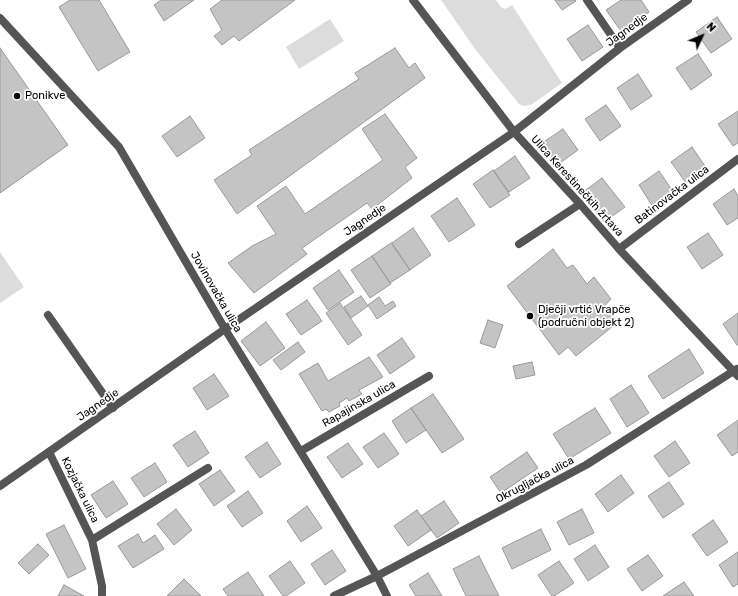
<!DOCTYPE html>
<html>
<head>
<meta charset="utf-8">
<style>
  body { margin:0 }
  #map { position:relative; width:738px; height:596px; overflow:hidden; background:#fff; font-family:Rubik,sans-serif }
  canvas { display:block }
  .north { position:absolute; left:682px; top:16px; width:40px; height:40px; -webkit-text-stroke:3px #fff; paint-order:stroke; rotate:46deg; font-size:11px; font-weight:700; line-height:16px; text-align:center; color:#000 }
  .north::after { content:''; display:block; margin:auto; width:14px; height:18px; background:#000; clip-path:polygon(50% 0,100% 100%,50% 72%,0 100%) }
</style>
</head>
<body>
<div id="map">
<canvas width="738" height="596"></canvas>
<div class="north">N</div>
</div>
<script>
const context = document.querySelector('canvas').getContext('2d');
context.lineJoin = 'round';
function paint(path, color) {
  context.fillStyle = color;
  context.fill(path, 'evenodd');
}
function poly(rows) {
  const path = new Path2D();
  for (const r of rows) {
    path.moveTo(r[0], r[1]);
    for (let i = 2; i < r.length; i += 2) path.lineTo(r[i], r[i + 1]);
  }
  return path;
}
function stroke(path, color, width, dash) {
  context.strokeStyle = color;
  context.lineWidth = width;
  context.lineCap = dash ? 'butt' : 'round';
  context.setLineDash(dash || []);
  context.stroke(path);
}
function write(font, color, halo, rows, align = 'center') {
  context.font = font + ' Rubik,sans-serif';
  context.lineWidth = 3.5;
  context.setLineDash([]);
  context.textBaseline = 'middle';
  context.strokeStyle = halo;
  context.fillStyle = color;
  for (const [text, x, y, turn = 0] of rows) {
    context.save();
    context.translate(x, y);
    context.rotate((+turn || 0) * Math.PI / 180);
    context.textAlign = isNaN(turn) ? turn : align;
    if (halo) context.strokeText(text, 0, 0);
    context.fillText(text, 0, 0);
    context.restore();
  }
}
paint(poly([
  [441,0,496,0,501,7,505,9,512,5,562,83,531,105,523,106,519,104,475,49],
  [330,19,344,41,299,69,286,47],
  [0,252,24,287,0,303]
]), '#dcdcdc');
const building = poly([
  [70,0,99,0,130,52,98,71,59,7,70,0],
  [161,0,194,0,164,21,154,5,161,0],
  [222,0,295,0,239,41,234,36,222,45,214,36,222,30,210,9,222,0],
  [555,0,575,0,576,1,562,10,555,0],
  [621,0,641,0,649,12,621,31,606,10,621,0],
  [717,17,732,39,711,53,696,32,717,17],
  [588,25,603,47,582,61,567,39,588,25],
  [0,48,68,145,0,193,0,48],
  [395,48,409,68,415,63,425,78,237,214,214,180,252,155,249,150,359,79,355,73,395,48],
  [698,54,712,75,691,90,676,68,698,54],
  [638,74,652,96,631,110,617,88,638,74],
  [606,105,621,126,600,141,585,119,606,105],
  [738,111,738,143,733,146,718,124,738,111],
  [385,114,417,158,405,167,412,178,372,209,367,203,302,248,307,254,254,293,228,263,252,246,276,234,257,206,286,186,305,214,383,160,362,129,385,114],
  [190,116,205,138,177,157,162,136,190,116],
  [563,129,578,150,557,165,542,143,563,129],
  [692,147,707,169,686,183,671,162,692,147],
  [515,156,530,178,509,192,494,171,515,156],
  [493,170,510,195,490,208,473,184,493,170],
  [659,171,674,193,653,207,639,185,659,171],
  [602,178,625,207,604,222,582,193,602,178],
  [734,189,738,196,738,218,727,225,713,204,734,189],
  [457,198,475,225,449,242,431,216,457,198],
  [413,228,431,255,410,270,392,243,413,228],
  [708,233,723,255,702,269,687,247,708,233],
  [391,243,410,270,390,283,372,256,391,243],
  [553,249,567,268,573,265,587,284,594,277,611,299,605,305,618,322,576,356,568,347,559,355,507,286,553,249],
  [372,256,391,284,370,298,351,270,372,256],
  [339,270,354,292,328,310,313,288,339,270],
  [361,296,368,306,351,318,344,307,361,296],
  [379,297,385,306,393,301,396,306,377,319,368,305,379,297],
  [307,300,322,321,301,335,286,314,307,300],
  [340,303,362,335,348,345,326,313,340,303],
  [738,313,738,345,737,345,723,324,738,313],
  [488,320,503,325,495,348,480,343,488,320],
  [266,322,285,348,260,366,241,341,266,322],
  [402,338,415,357,390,374,377,355,402,338],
  [298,342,305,352,281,370,273,360,298,342],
  [689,349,704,373,663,399,648,376,689,349],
  [369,357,383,377,359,390,362,394,349,401,347,398,339,403,340,406,329,412,326,409,322,411,299,374,318,363,328,381,369,357],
  [532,362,535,375,516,379,513,366,532,362],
  [214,374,229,396,207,410,193,388,214,374],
  [631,385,649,413,627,427,610,399,631,385],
  [433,394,464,439,442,453,411,408,433,394],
  [411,408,426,430,406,443,392,421,411,408],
  [595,408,611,433,569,459,553,434,595,408],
  [738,420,738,452,732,456,717,435,738,420],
  [195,431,209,453,188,467,173,445,195,431],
  [384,433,399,454,378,468,363,447,384,433],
  [675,441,690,463,669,477,654,456,675,441],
  [267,442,281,464,260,478,245,457,267,442],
  [348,443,363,464,342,478,327,457,348,443],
  [527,452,538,468,501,493,490,477,527,452],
  [155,463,167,482,144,497,131,478,155,463],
  [220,470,235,491,214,506,199,484,220,470],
  [621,475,634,493,608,512,595,494,621,475],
  [113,481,128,504,106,518,91,495,113,481],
  [669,482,684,504,663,518,648,496,669,482],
  [248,491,263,513,242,527,227,506,248,491],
  [444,501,459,523,437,538,421,516,444,501],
  [307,506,322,528,301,542,287,521,307,506],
  [176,509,192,530,174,545,157,524,176,509],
  [582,509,594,533,569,545,557,522,582,509],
  [417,510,431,530,408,546,394,526,417,510],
  [713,520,728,542,707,556,692,535,713,520],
  [64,525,86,569,68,578,46,534,64,525],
  [541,529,551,550,512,569,502,548,541,529],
  [138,534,143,543,155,535,164,549,133,568,118,546,138,534],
  [38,544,49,555,29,574,18,563,38,544],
  [595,545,609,567,588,581,574,559,595,545],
  [332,550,346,571,325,585,311,564,332,550],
  [738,552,738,584,733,587,719,565,738,552],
  [648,555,663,576,642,591,627,569,648,555],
  [479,556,499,596,466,596,453,569,479,556],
  [290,561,305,583,286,596,283,596,269,576,290,561],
  [559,561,574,583,554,596,552,596,538,575,559,561],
  [248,572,264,596,228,596,223,589,248,572],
  [428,573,442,596,416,596,409,585,428,573],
  [184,579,201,596,167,596,184,579],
  [684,582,694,596,663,596,684,582],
  [64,585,84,596,58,596,64,585]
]);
paint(building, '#c4c4c4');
stroke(building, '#999', 1);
stroke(poly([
  [519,244,580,204],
  [48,315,113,408]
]), '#555', 8);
stroke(poly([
  [413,0,514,132,580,204,619,249,738,376],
  [587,0,620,48],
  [0,18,119,147,225,329,377,576,387,596],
  [619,249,738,159],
  [301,451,429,376],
  [49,452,92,540,102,586,102,596],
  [0,486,225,329,514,132,620,48,688,0],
  [92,540,208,468],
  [334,596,377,576,586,465,737,369]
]), '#555', 8);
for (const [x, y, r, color] of [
  [17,96,4,"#000"],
  [530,316,4,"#000"]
]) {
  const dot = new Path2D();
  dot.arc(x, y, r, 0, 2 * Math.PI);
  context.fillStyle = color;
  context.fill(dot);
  stroke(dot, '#fff', 1.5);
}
write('11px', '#000', '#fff', [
  ["Jagnedje",627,30,-36],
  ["Ulica Kerestinečkih žrtava",577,186,48],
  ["Batinovačka ulica",672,195,-37],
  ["Jagnedje",365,220,-34],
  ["Jovinovačka ulica",216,292,60],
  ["Rapajinska ulica",359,404,-30],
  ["Jagnedje",98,405,-35],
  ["Okrugljačka ulica",535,480,-28],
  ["Kozjačka ulica",80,490,64]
]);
write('11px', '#000', '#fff', [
  ["Ponikve",25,96],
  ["Dječji vrtić Vrapče",538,310],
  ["(područni objekt 2)",538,323]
], 'left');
</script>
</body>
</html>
